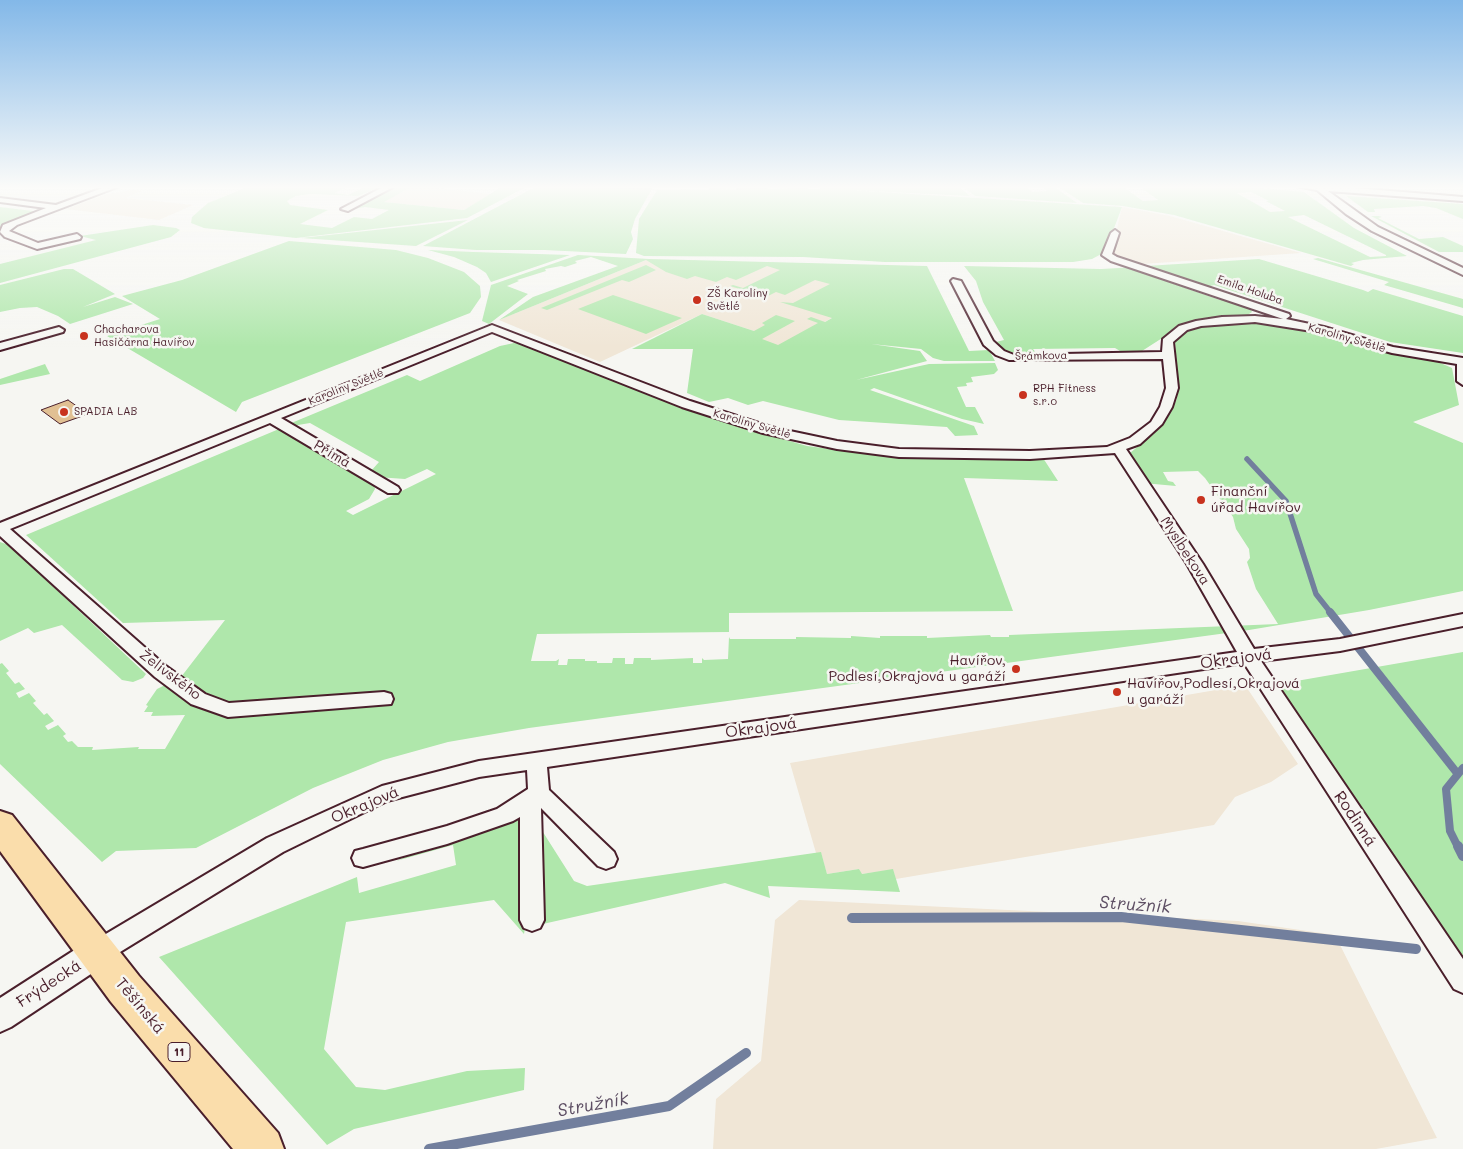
<!DOCTYPE html>
<html>
<head>
<meta charset="utf-8">
<style>
  body { margin:0 }
  canvas { display:block; background:#f6f6f2 }
</style>
</head>
<body>
<canvas width="1463" height="1149"></canvas>
<script>
const context = document.querySelector('canvas').getContext('2d');
context.lineJoin = 'round';
function paint(path, color) {
  context.fillStyle = color;
  context.fill(path, 'evenodd');
}
function poly(rows) {
  const path = new Path2D();
  for (const r of rows) {
    path.moveTo(r[0], r[1]);
    for (let i = 2; i < r.length; i += 2) path.lineTo(r[i], r[i + 1]);
  }
  return path;
}
function stroke(path, color, width, dash) {
  context.strokeStyle = color;
  context.lineWidth = width;
  context.lineCap = dash ? 'butt' : 'round';
  context.setLineDash(dash || []);
  context.stroke(path);
}
function write(font, color, halo, rows, align = 'center') {
  context.font = font + ' Mali,sans-serif';
  context.lineWidth = 5;
  context.setLineDash([]);
  context.textBaseline = 'middle';
  context.strokeStyle = halo;
  context.fillStyle = color;
  for (const [text, x, y, turn = 0] of rows) {
    context.save();
    context.translate(x, y);
    context.rotate((+turn || 0) * Math.PI / 180);
    context.textAlign = isNaN(turn) ? turn : align;
    if (halo) context.strokeText(text, 0, 0);
    context.fillText(text, 0, 0);
    context.restore();
  }
}
paint(poly([
  [413,186,418,186,491,194,464,210,383,202],
  [133,190,142,191,126,198,193,205,159,220,66,209,107,194],
  [1122,207,1170,216,1301,253,1142,264,1111,254],
  [646,260,793,267,852,286,837,315,778,348,761,340,754,331,702,314,600,362,499,320],
  [1245,685,1298,764,1271,782,1235,797,1214,825,896,879,893,870,861,874,859,869,827,874,821,853,816,853,790,763],
  [799,900,1238,921,1335,935,1437,1138,1376,1149,713,1149,716,1099,761,1061,775,920]
]), '#f0e6d6');
paint(poly([
  [250,186,349,186,335,193,348,195,367,186,382,186,358,196,311,194,296,196,287,201,290,205,328,210,300,224,332,228,354,217,372,219,389,210,365,207,354,209,398,186,413,186,384,202,464,210,503,186,528,186,467,218,296,238,204,228,191,223,192,217,208,203],
  [537,186,747,186,747,188,820,189,821,186,958,186,970,196,849,190,1122,207,1105,252,1092,259,1073,262,885,262,803,257,644,256,636,253,639,219,657,190,750,189,653,187,635,219,631,232,633,239,626,254,544,250,476,250,423,246],
  [962,186,1024,186,1032,192,1047,191,1041,186,1053,186,1077,203,975,196],
  [1057,186,1122,186,1143,201,1158,200,1139,186,1240,186,1304,192,1354,228,1407,256,1363,260,1351,263,1354,264,1351,266,1174,215,1123,206,1083,203],
  [1251,192,1269,201,1266,201,1285,211,1270,212,1237,193],
  [1304,215,1386,255,1386,256,1370,257,1288,217],
  [1346,196,1463,204,1463,219,1436,208,1423,206,1374,209,1375,212,1368,212],
  [0,207,33,211,34,212,0,226],
  [1371,216,1379,216,1382,217,1378,218,1419,239,1443,237,1463,246,1463,252,1439,252],
  [468,220,416,246,301,238],
  [153,225,176,228,180,230,171,237,0,283,0,264,96,240,80,236],
  [289,241,396,250,428,258,464,272,480,286,481,297,470,313,242,402,236,412,107,336,160,319,122,296,182,280],
  [428,250,474,252,570,255,491,282,486,273,477,267,454,257],
  [578,255,649,259,927,266,969,351,989,350,995,361,944,361,933,358,921,349,871,344,920,351,927,361,856,380,929,364,995,363,998,370,994,374,971,377,973,382,966,383,967,386,957,387,966,407,975,407,984,424,962,419,874,388,870,390,974,426,978,435,955,436,947,427,839,420,763,401,748,405,728,398,709,402,687,393,693,349,632,349,702,314,754,331,765,325,762,323,776,315,795,321,762,339,778,345,818,323,807,319,811,317,825,322,832,318,780,302,793,303,830,284,815,280,785,295,776,292,766,297,730,286,733,285,743,288,780,270,767,266,736,280,727,277,716,282,695,276,687,279,666,272,646,260,499,320,533,297,618,266,591,257,575,261,577,263,565,267,561,266,545,269,546,271,517,280,519,281,507,286,528,294,489,324,482,321,491,285],
  [1318,258,1463,299,1463,308,1384,285,1389,282,1313,259],
  [1259,259,1363,290,1368,292,1373,289,1463,316,1463,353,1390,342,1214,285,1207,287,1146,266],
  [646,265,656,270,629,282,622,280,547,310,541,308],
  [964,266,1101,269,1137,267,1153,272,1151,276,1220,300,1234,299,1250,308,1252,312,1246,316,1211,318,1184,324,1142,351,1120,351,1115,348,1033,349,1036,353,1014,353,1001,349,992,343,1004,340,983,302,976,281],
  [64,269,73,269,115,294,83,307,115,297,133,304,70,324,58,316,37,307,20,308,0,312,0,285],
  [613,295,682,318,646,334,578,309],
  [1242,321,1260,322,1323,332,1392,353,1436,361,1452,368,1459,405,1413,422,1463,443,1463,591,1369,610,1249,630,529,728,448,742,383,760,313,788,196,848,116,851,102,862,0,764,0,664,2,663,9,671,6,673,15,684,19,682,25,689,16,693,19,698,29,693,36,701,33,703,44,715,47,713,54,721,45,726,48,730,58,725,66,734,63,736,68,742,72,741,78,747,93,747,92,750,139,747,138,749,165,749,185,715,151,716,153,712,144,712,148,706,146,705,157,689,181,677,225,620,123,623,26,535,279,429,291,433,374,485,375,489,369,499,346,511,353,515,436,474,427,469,405,479,377,477,371,471,379,462,310,423,292,426,289,424,407,375,420,381,500,346,514,343,529,345,724,422,807,446,877,455,1043,458,1058,481,964,478,1013,611,729,613,729,632,537,634,531,661,556,661,559,659,558,665,567,665,568,659,585,659,585,661,597,661,597,663,612,663,613,658,625,658,625,664,633,664,634,658,651,658,651,660,693,658,693,663,702,663,702,658,704,660,728,659,729,637,730,639,796,639,796,637,851,638,851,636,880,638,880,636,927,636,927,638,990,635,991,637,1009,637,1009,635,1278,624,1256,589,1247,562,1250,558,1249,549,1236,529,1233,517,1205,478,1198,471,1163,472,1168,481,1173,482,1176,486,1143,483,1129,461,1130,453,1159,429,1170,413,1177,399,1178,379,1175,342,1184,333,1194,328],
  [45,364,50,374,0,385,0,379],
  [0,542,9,545,146,674,143,678,133,682,122,680,62,625,34,633,28,628,0,641],
  [1463,652,1463,966,1283,695,1279,684],
  [539,803,541,829,574,881,587,886,821,852,827,874,859,869,862,874,893,869,900,892,768,886,770,898,725,883,525,928,524,934,494,900,346,922,324,1049,356,1087,385,1090,467,1071,525,1068,524,1090,354,1129,327,1145,159,957,357,877,359,893,456,865,453,845,396,861]
]), '#afe7ab');
stroke(poly([
  [576,186,649,188]
]), '#727f9d', 3);
stroke(poly([
  [1247,459,1286,501,1316,594,1331,613]
]), '#727f9d', 5.5);
stroke(poly([
  [1330,612,1457,773],
  [1458,847,1450,831,1446,789,1463,768]
]), '#727f9d', 8);
stroke(poly([
  [1458,846,1463,856],
  [852,918,1121,917,1416,949],
  [429,1149,669,1106,746,1053]
]), '#727f9d', 10);
const building = poly([
  [68,400,88,414,60,424,41,410,68,400]
]);
paint(building, '#e1c093');
stroke(building, '#4a1f2b', 1);
const minor = poly([
  [108,186,120,186,17,225,9,231,38,243,77,234,81,237,80,239,37,249,5,237,0,232,3,225,46,208,0,202,0,198,56,205,108,186],
  [385,186,395,186,348,211,341,209,385,186],
  [1296,186,1331,186,1463,197,1463,201,1328,191,1378,227,1463,268,1463,275,1372,231,1346,214,1317,190,1296,186],
  [1115,230,1119,233,1112,254,1117,257,1289,314,1290,316,1286,319,1324,327,1393,347,1463,358,1463,385,1457,381,1457,364,1392,353,1318,332,1255,322,1201,326,1187,330,1173,342,1178,388,1172,407,1162,424,1140,444,1126,449,1203,564,1254,649,1340,639,1463,614,1463,626,1340,651,1261,661,1463,959,1463,993,1454,989,1244,663,547,767,549,790,614,852,617,859,614,866,606,869,598,866,541,808,544,920,540,928,532,931,524,928,520,920,520,817,513,821,447,844,363,867,355,865,352,858,355,851,363,849,447,826,497,809,528,789,527,770,479,777,387,801,283,852,107,960,98,963,89,960,86,952,89,944,267,838,382,786,479,761,1237,652,1187,564,1115,453,1030,459,899,457,837,449,763,433,682,407,492,332,281,418,398,487,400,490,398,493,388,493,270,423,10,529,167,667,205,694,229,703,384,692,391,694,393,699,391,704,228,717,191,704,155,677,0,536,0,523,492,325,690,401,771,427,837,441,899,449,1030,451,1107,447,1130,438,1151,422,1160,407,1166,388,1163,359,1009,360,996,355,984,345,951,281,953,279,961,281,993,341,1004,351,1014,355,1162,352,1163,339,1179,326,1196,321,1222,317,1255,316,1283,319,1111,261,1102,255,1111,233,1115,230],
  [59,327,64,330,63,332,0,350,0,343,59,327]
]);
const tertiary = poly([
  [98,938,109,942,113,952,109,962,11,1027,0,1032,0,998,87,942,98,938]
]);
const primary = poly([
  [0,811,12,815,139,976,278,1133,284,1149,233,1149,111,1002,0,851,0,811]
]);
stroke(minor, '#4a1f2b', 4);
stroke(tertiary, '#4a1f2b', 4);
stroke(primary, '#4a1f2b', 4);
paint(minor, '#f6f6f2');
paint(tertiary, '#f6f6f2');
paint(primary, '#faddab');
const sky = context.createLinearGradient(0, 0, 0, 347);
sky.addColorStop(0, '#83b8e8');
sky.addColorStop(0.54, '#fbfbf9');
sky.addColorStop(1, '#fbfbf900');
context.fillStyle = sky;
context.fillRect(0, 0, 1463, 347);
for (const [x, y, r, color] of [
  [697,300,5,"#c8321e"],
  [84,336,5,"#c8321e"],
  [1023,395,5,"#c8321e"],
  [64,412,5,"#c8321e"],
  [1201,500,5,"#c8321e"],
  [1016,669,5,"#c8321e"],
  [1117,692,5,"#c8321e"]
]) {
  const dot = new Path2D();
  dot.arc(x, y, r, 0, 2 * Math.PI);
  context.fillStyle = color;
  context.fill(dot);
  stroke(dot, '#f6f6f2', 2);
}
write('11px', '#4a1f2b', '#f6f6f2', [
  ["Emila Holuba",1250,290,19],
  ["Karolíny Světlé",1347,338,16],
  ["Šrámkova",1041,356,-1],
  ["Karolíny Světlé",346,387,-22],
  ["Karolíny Světlé",752,424,16]
]);
write('11px', '#4a1f2b', '#f6f6f2', [
  ["ZŠ Karolíny",707,294],
  ["Světlé",707,307],
  ["Chacharova",94,330],
  ["Hasičárna Havířov",94,343],
  ["RPH Fitness",1033,389],
  ["s.r.o",1033,402],
  ["SPADIA LAB",74,412]
], 'left');
for (const [x, y, w] of [
  [179,1052,22]
]) {
  const box = new Path2D();
  box.roundRect(x - w / 2, y - 9.5, w, 19, 4);
  context.fillStyle = '#f6f6f2';
  context.fill(box);
  stroke(box, '#4a1f2b', 1);
}
write('bold 12px', '#4a1f2b', null, [
  ["11",179,1052]
]);
write('14px', '#4a1f2b', '#f6f6f2', [
  ["Přímá",332,454,31],
  ["Myslbekova",1185,551,57],
  ["Želivského",170,675,37]
]);
write('14px', '#4a1f2b', '#f6f6f2', [
  ["Finanční",1211,492],
  ["úřad Havířov",1211,508],
  ["Havířov,",1006,661,"right"],
  ["Podlesí,Okrajová u garáží",1006,677,"right"],
  ["Havířov,Podlesí,Okrajová",1127,684],
  ["u garáží",1127,700]
], 'left');
write('16px', '#4a1f2b', '#f6f6f2', [
  ["Okrajová",1236,659,-8],
  ["Okrajová",761,728,-8],
  ["Okrajová",365,805,-23],
  ["Rodinná",1355,819,56],
  ["Frýdecká",49,984,-33],
  ["Těšínská",140,1006,50]
]);
write('italic 18px', '#5e4f64', '#f6f6f2', [
  ["Stružník",1135,905,4],
  ["Stružník",593,1105,-10]
]);
</script>
</body>
</html>
